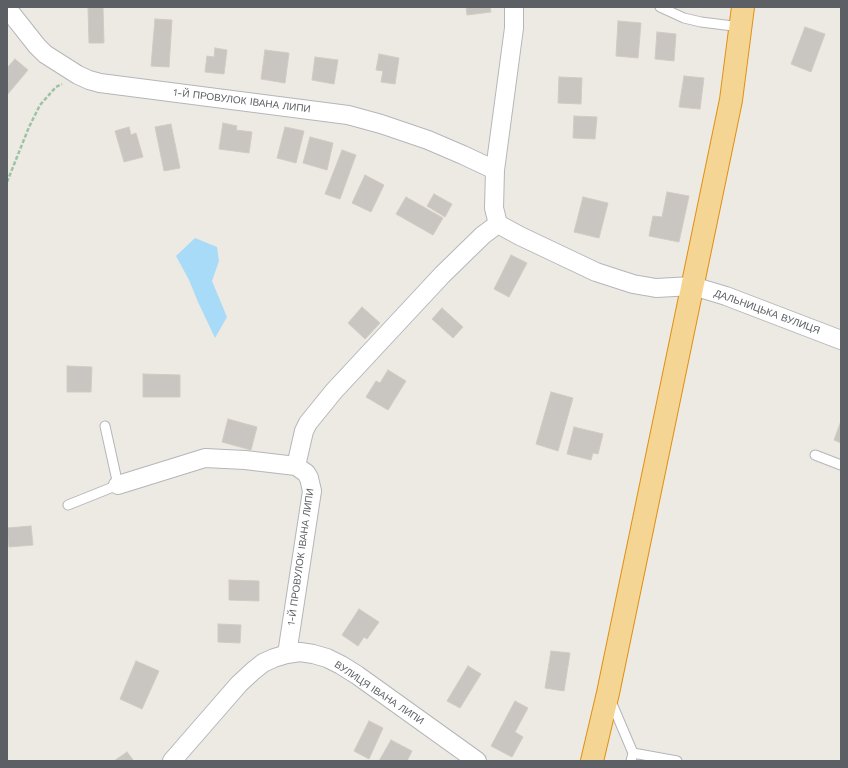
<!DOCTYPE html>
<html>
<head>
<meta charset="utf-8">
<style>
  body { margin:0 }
  #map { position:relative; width:848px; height:768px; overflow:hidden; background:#edeae3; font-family:"Work Sans",sans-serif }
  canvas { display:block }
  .frame { position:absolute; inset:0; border:8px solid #5c5f63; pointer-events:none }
</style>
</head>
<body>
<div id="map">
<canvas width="848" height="768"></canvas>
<div class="frame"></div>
</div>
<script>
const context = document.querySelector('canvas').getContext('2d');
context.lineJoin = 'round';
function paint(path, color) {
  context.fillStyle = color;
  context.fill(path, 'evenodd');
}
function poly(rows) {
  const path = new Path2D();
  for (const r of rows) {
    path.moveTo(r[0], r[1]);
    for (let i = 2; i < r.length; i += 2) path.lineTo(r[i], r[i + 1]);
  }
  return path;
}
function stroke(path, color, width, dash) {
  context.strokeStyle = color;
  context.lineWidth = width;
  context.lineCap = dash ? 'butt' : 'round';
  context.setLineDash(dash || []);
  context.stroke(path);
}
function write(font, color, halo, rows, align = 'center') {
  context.font = font + ' "Work Sans",sans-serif';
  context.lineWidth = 3;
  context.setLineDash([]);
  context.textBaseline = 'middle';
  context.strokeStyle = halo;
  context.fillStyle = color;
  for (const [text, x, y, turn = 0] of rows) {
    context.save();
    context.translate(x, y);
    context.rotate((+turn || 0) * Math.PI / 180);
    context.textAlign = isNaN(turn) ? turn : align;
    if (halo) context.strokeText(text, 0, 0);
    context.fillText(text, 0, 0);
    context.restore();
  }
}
paint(poly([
  [195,238,217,247,219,261,212,281,227,317,215,338,198,302,189,280,176,256]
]), '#a8dbf8');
const building = poly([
  [88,7,103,7,104,43,89,43,88,7],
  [466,7,490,7,491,12,467,15,466,7],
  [155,19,172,20,169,67,151,66,155,19],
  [618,21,641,23,638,58,616,56,618,21],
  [805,27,825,34,811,72,791,64,805,27],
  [657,32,676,34,674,61,655,59,657,32],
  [215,48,227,50,224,74,205,72,207,56,214,57,215,48],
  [265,50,289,53,285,83,261,79,265,50],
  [379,54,399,58,395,84,381,82,383,71,376,70,379,54],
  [315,57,338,60,334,84,312,80,315,57],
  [15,59,28,70,7,95,7,68,15,59],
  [684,76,704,78,700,109,679,107,684,76],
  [559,77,582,78,581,104,558,103,559,77],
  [574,116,597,117,595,139,573,138,574,116],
  [223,123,237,126,236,130,252,132,249,153,219,149,223,123],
  [171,124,180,168,164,171,155,127,171,124],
  [129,127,131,135,136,133,143,157,124,162,115,131,129,127],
  [285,127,304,131,296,163,277,158,285,127],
  [310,137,333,143,327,170,303,163,310,137],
  [342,150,356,155,340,199,325,194,342,150],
  [365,175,384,185,371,212,352,203,365,175],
  [667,192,689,196,679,242,649,236,653,216,662,217,667,192],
  [434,194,452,204,445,217,427,206,434,194],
  [406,197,443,218,433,235,396,214,406,197],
  [583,197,608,203,599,238,574,232,583,197],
  [511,255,527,263,509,297,494,289,511,255],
  [362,307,380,323,365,339,348,323,362,307],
  [442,308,463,327,453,338,432,319,442,308],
  [67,366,92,367,91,392,67,392,67,366],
  [388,370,406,381,388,410,366,397,376,381,380,383,388,370],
  [143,374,180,375,180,397,143,397,143,374],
  [551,392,573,398,558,451,536,444,551,392],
  [228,419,257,427,251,450,222,442,228,419],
  [841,421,841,443,834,440,841,421],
  [574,427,603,434,598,454,593,453,591,460,567,454,574,427],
  [31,526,33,545,9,547,7,528,31,526],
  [229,580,259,581,259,601,229,600,229,580],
  [359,609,379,622,367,639,364,637,358,646,342,635,359,609],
  [218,624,241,625,240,643,218,642,218,624],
  [551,651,570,653,564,691,545,688,551,651],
  [136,661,159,671,142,709,120,699,136,661],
  [468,666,481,674,460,708,447,701,468,666],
  [515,701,528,708,515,732,523,737,512,757,491,746,515,701],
  [369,721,383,728,369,759,354,751,369,721],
  [391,740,412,751,407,761,379,761,391,740],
  [127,752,134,761,114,761,127,752]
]);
paint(building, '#c9c5c0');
stroke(building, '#d1cbc2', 1);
const lane = poly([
  [660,7,684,18,701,22,741,27],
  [815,455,841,465],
  [68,505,118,485,105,426],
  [610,699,633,753,631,761],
  [633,753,677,761]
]);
const street = poly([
  [7,8,37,46,45,54,78,75,89,80,100,83,348,115,381,124,428,140,463,155,495,170,494,208,498,224,520,236,596,272,633,284,656,288,693,286,726,296,841,340],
  [495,170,514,28,514,7],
  [118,485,205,458,245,460,296,466],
  [287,654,312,491,309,478,306,473,296,466,304,431,308,423,334,391,442,275,483,235,498,224],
  [172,761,239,684,253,671,263,663,274,658,287,654,300,652,313,654,327,658,341,665,357,675,477,761]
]);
const highway = poly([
  [592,761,608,693,731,100,743,7]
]);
stroke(lane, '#b4b6ba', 11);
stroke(street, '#b4b6ba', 20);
stroke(highway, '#df9012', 24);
stroke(poly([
  [7,182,29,127,40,105,56,87,62,84]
]), '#9cc4a4', 2.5, [4, 2]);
stroke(lane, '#fff', 9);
stroke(street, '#fff', 18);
stroke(highway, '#f5d593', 22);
write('10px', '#5c5f63', '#fff', [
  ["1-Й ПРОВУЛОК ІВАНА ЛИПИ",242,101,7],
  ["ДАЛЬНИЦЬКА ВУЛИЦЯ",767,312,20],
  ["1-Й ПРОВУЛОК ІВАНА ЛИПИ",301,557,-82],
  ["ВУЛИЦЯ ІВАНА ЛИПИ",379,693,34]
]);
</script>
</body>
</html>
